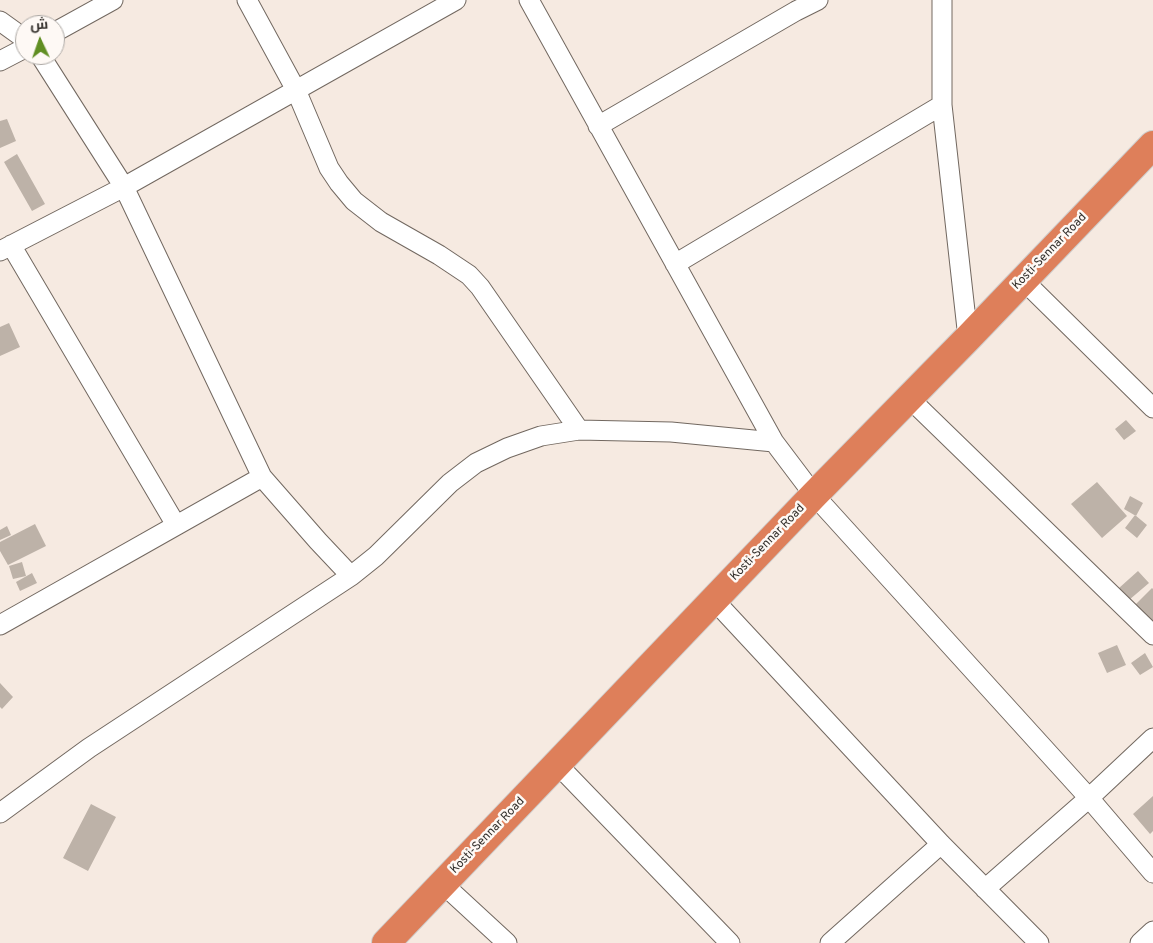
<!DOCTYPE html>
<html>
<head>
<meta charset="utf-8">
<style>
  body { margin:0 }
  #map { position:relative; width:1153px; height:943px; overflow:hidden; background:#f6eae1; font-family:Overpass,Cairo,sans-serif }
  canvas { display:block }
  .north { position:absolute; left:15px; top:15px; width:50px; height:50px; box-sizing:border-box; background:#fef9f5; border:1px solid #ada9a5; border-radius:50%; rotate:357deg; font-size:14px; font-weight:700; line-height:20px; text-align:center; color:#34302c }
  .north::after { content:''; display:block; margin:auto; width:18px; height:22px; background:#608e22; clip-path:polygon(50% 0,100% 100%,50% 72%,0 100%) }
</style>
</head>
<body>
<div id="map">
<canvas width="1153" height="943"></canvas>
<div class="north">ش</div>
</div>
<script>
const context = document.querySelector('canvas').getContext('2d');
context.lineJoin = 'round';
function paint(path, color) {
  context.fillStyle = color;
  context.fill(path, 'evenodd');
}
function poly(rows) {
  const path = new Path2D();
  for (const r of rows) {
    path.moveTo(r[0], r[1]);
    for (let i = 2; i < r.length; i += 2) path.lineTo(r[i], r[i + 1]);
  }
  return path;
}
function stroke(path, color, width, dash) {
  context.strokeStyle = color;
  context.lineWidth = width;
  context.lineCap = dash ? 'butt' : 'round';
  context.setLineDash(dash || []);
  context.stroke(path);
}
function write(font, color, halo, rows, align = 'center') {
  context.font = font + ' Overpass,sans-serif';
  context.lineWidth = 5;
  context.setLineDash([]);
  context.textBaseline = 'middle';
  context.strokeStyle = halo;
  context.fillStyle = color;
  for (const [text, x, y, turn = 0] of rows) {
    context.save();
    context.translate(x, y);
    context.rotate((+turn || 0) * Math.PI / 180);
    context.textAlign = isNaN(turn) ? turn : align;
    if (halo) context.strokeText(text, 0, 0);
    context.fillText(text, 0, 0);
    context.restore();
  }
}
paint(poly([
  [7,119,16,141,0,148,0,121],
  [17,154,45,204,32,211,4,162],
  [9,323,20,347,0,356,0,327],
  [1126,420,1136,431,1124,440,1115,429],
  [1097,482,1127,516,1102,538,1071,504],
  [1130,496,1143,503,1136,516,1124,509],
  [1135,515,1147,525,1137,538,1125,528],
  [35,524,46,546,8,565,0,551,0,542],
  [7,526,11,535,0,540,0,530],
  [22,562,26,576,13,579,9,566],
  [1138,571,1149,583,1129,600,1119,588],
  [32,573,37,583,20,591,16,582],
  [1152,588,1153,589,1153,628,1133,607],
  [1117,645,1126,665,1107,673,1098,653],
  [1145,653,1153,667,1140,675,1131,663],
  [0,683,13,697,2,709,0,707],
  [1153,796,1153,831,1150,834,1133,814],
  [91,804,116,817,88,871,63,858]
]), '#bdb2a8');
const minor = poly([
  [247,0,296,90,329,168,339,183,354,201,381,222,439,255,469,275,480,287,579,430],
  [529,0,774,442,814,495,1089,798,1153,873],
  [942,0,942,105,968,338],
  [0,21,25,39],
  [55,32,113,0],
  [40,55,124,187,262,477,318,541,351,576],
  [0,61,25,48],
  [598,126,796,11,818,0],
  [11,245,176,525],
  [0,251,124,187,456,0],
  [675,264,942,105],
  [1023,280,1153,408],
  [909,398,1153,635],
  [713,599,941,844,1039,943],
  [0,625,262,477],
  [557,764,730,943],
  [0,813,89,748,351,576,376,556,450,483,476,463,507,448,541,436,579,430,671,432,774,442],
  [443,884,507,943],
  [985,889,1089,798,1153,738],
  [830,943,941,844],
  [1140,943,1153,931]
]);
const trunk = poly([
  [386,943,814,495,968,338,1153,145]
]);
stroke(minor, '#726860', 21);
stroke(trunk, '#cecdcc', 30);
stroke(minor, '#fff', 19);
stroke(trunk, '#de7f5a', 28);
write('12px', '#34302c', '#fef9f5', [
  ["Kosti-Sennar Road",1050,252,-46],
  ["Kosti-Sennar Road",768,543,-46],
  ["Kosti-Sennar Road",488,836,-46]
]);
</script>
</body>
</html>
